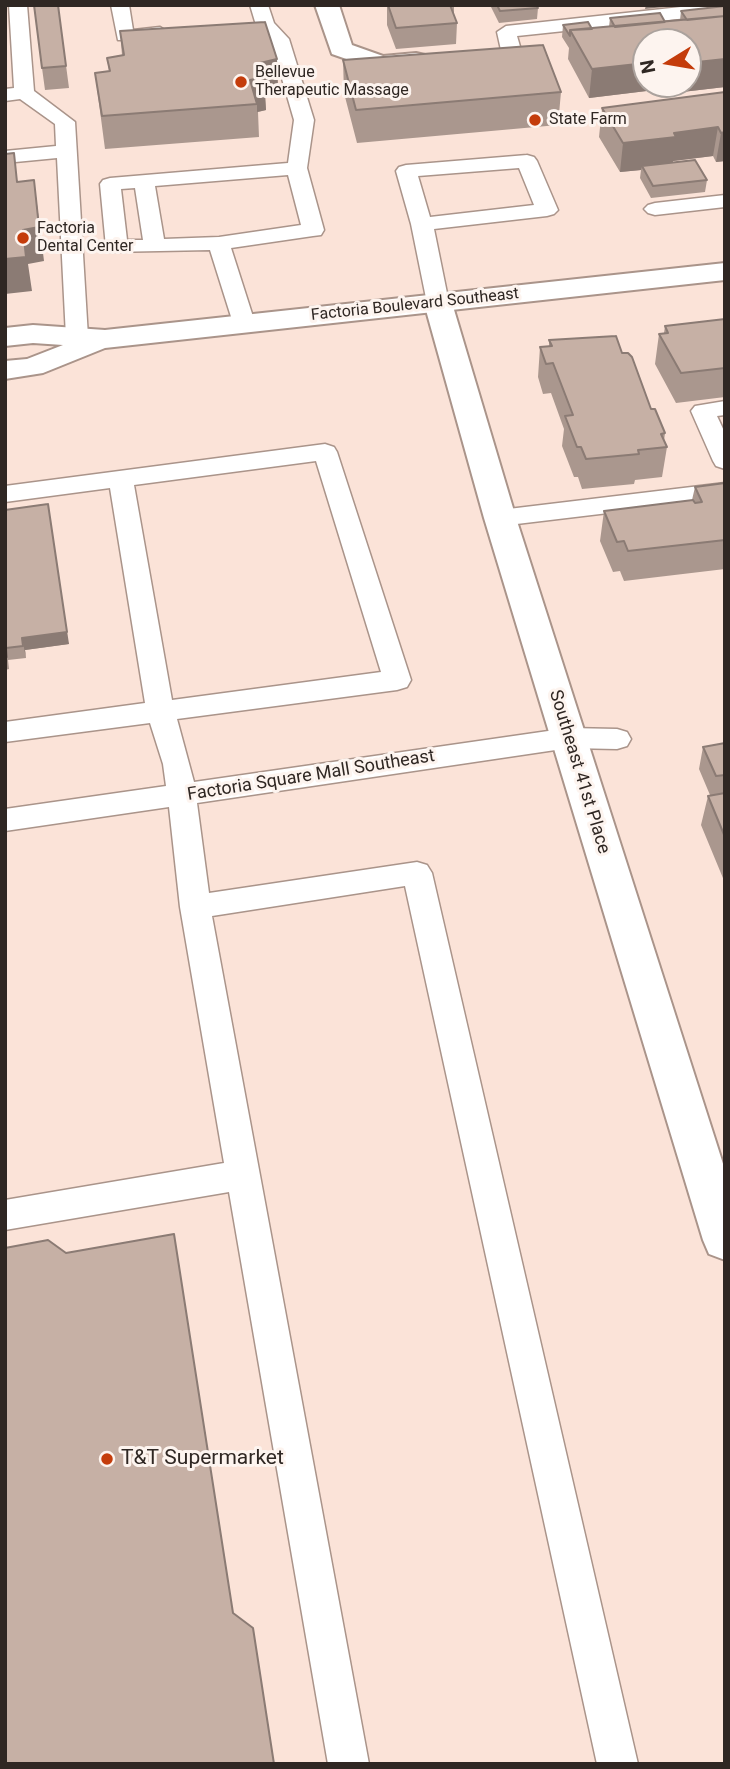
<!DOCTYPE html>
<html>
<head>
<meta charset="utf-8">
<style>
  body { margin:0 }
  #map { position:relative; width:730px; height:1769px; overflow:hidden; background:#fbe3d8; font-family:Roboto,sans-serif }
  canvas { display:block }
  .frame { position:absolute; inset:0; border:7px solid #2f2723; pointer-events:none }
  .north { position:absolute; left:632px; top:28px; width:70px; height:70px; box-sizing:border-box; background:#fdf4ef; border:2px solid #aba29d; border-radius:50%; rotate:259deg; font-size:19px; font-weight:700; line-height:28px; text-align:center; color:#2f2723 }
  .north::after { content:''; display:block; margin:auto; width:24px; height:32px; background:#c43c0b; clip-path:polygon(50% 0,100% 100%,50% 72%,0 100%) }
</style>
</head>
<body>
<div id="map">
<canvas width="730" height="1769"></canvas>
<div class="frame"></div>
<div class="north">N</div>
</div>
<script>
const context = document.querySelector('canvas').getContext('2d');
context.lineJoin = 'round';
function poly(rows) {
  const path = new Path2D();
  for (const r of rows) {
    path.moveTo(r[0], r[1]);
    for (let i = 2; i < r.length; i += 2) path.lineTo(r[i], r[i + 1]);
  }
  return path;
}
function stroke(path, color, width, dash) {
  context.strokeStyle = color;
  context.lineWidth = width;
  context.lineCap = dash ? 'butt' : 'round';
  context.setLineDash(dash || []);
  context.stroke(path);
}
function paint(path, color) {
  context.fillStyle = color;
  context.fill(path, 'evenodd');
}
function write(font, color, halo, rows, align = 'center') {
  context.font = font + ' Roboto,sans-serif';
  context.lineWidth = 6;
  context.setLineDash([]);
  context.textBaseline = 'middle';
  context.strokeStyle = halo;
  context.fillStyle = color;
  for (const [text, x, y, turn = 0] of rows) {
    context.save();
    context.translate(x, y);
    context.rotate((+turn || 0) * Math.PI / 180);
    context.textAlign = isNaN(turn) ? turn : align;
    if (halo) context.strokeText(text, 0, 0);
    context.fillText(text, 0, 0);
    context.restore();
  }
}
const service = poly([
  [9,5,27,5,34,91,75,122,88,337,85,342,77,344,69,342,66,337,57,158,5,163,5,151,56,146,55,124,20,99,5,101,5,89,14,88,9,5],
  [111,5,129,5,133,30,160,27,169,33,160,39,118,40,111,5],
  [250,5,268,5,274,23,289,39,314,120,307,168,324,230,321,235,313,236,231,248,255,323,252,328,244,330,236,328,233,323,210,250,109,252,106,247,100,184,103,180,110,178,288,163,294,120,271,41,256,25,250,5],
  [288,175,301,225,219,237,164,239,155,186,288,175],
  [135,188,143,240,127,240,121,189,135,188],
  [699,5,725,5,725,14,517,36,521,50,511,56,501,50,497,32,506,26,699,5],
  [527,155,534,157,537,161,558,210,554,214,547,216,434,229,449,303,446,308,430,308,427,303,411,224,396,171,399,167,406,165,527,155],
  [519,168,534,205,430,217,418,176,519,168],
  [725,195,725,207,655,215,648,213,644,209,648,205,655,203,725,195],
  [725,401,725,415,717,416,725,433,725,469,716,466,713,461,691,411,695,406,725,401],
  [325,444,334,447,337,452,411,680,407,687,397,690,177,719,194,782,569,728,617,729,627,732,631,739,627,746,617,749,569,748,197,803,209,893,417,862,427,865,432,873,638,1764,597,1764,405,886,212,916,369,1764,328,1764,229,1192,5,1230,5,1200,224,1163,180,907,169,807,5,831,5,809,166,786,163,764,150,723,5,742,5,722,145,703,110,488,5,502,5,486,325,444],
  [316,461,381,672,172,700,134,485,316,461],
  [725,483,725,499,500,526,491,524,487,518,491,512,500,510,725,483]
]);
const minor = poly([
  [315,5,339,5,352,45,383,56,416,53,425,55,428,60,425,65,416,67,381,71,332,54,315,5],
  [438,294,448,297,452,303,516,518,725,1170,725,1260,709,1254,703,1240,484,518,424,303,428,297,438,294]
]);
const secondary = poly([
  [725,263,725,280,105,348,43,373,5,379,5,361,27,359,63,345,33,343,5,346,5,328,33,325,105,330,725,263]
]);
stroke(service, '#aa948a', 3);
stroke(minor, '#aa948a', 4);
stroke(secondary, '#aa948a', 4);
paint(service, '#fff');
paint(minor, '#fff');
paint(secondary, '#fff');
paint(poly([
  [58,5,69,88,45,90,42,68],
  [381,5,454,5,454,16,457,23,456,44,396,49,387,25,387,5],
  [490,5,536,5,538,8,537,19,499,23],
  [725,6,725,87,665,94,663,89,589,98,568,59,569,48,562,37,563,25,588,22,592,29,609,27,610,18,660,13,665,22,680,20,681,11],
  [646,42,688,42,688,84,646,84],
  [120,31,277,59,278,92,265,95,266,110,258,112,259,137,105,149,95,73,109,71,107,58,122,55],
  [343,60,561,92,558,125,357,143,344,93],
  [725,92,725,161,716,162,713,156,673,161,672,163,707,180,705,192,651,198,640,178,641,170,620,172,599,137,602,108],
  [725,319,725,397,676,403,655,364,659,334,664,333,665,326],
  [549,340,622,353,651,409,665,433,664,441,667,447,662,477,635,480,634,484,582,489,578,477,574,477,562,446,564,429,551,393,543,394,538,377,540,347,549,346],
  [725,483,725,569,624,581,620,571,613,572,600,541,604,511,692,500,695,487],
  [5,510,69,644,25,650,26,658,8,660,9,669,5,670],
  [725,743,725,883,701,825,708,796,710,795,699,769,703,747]
]), '#aa978e');
paint(poly([
  [646,5,682,5,645,9],
  [277,59,278,92,265,95,266,110,257,112,257,104,250,80,260,63],
  [725,59,725,87,665,94,667,84,688,84,688,63],
  [646,63,646,84,664,84,663,89,589,98,592,69],
  [718,127,713,156,673,161,672,166,642,166,641,170,620,172,623,143,674,133],
  [725,132,725,161,716,162,721,133],
  [34,180,44,261,28,264,32,291,5,294,5,259],
  [48,504,69,644,25,650,26,658,22,638]
]), '#8b7b74');
const building = poly([
  [34,5,58,5,66,66,42,68,34,5],
  [388,5,450,5,457,23,396,28,388,5],
  [497,5,536,5,538,8,500,11,497,5],
  [725,6,725,16,687,20,681,11,725,6],
  [660,13,665,22,615,27,610,18,660,13],
  [725,16,725,59,688,63,688,42,646,42,646,63,592,69,570,30,725,16],
  [265,22,277,59,260,63,264,77,250,80,257,104,102,116,95,73,110,71,107,58,124,55,120,31,265,22],
  [588,22,592,29,570,30,570,36,563,25,588,22],
  [543,45,561,92,356,110,343,60,543,45],
  [725,92,725,132,721,133,718,127,674,133,676,137,623,143,602,108,725,92],
  [14,153,17,182,34,180,39,227,23,230,26,257,5,259,5,154,14,153],
  [695,160,707,180,653,186,642,166,695,160],
  [725,319,725,368,681,373,659,334,668,333,665,326,725,319],
  [616,336,622,353,628,353,632,357,651,409,655,409,665,433,661,434,667,447,638,450,639,454,586,459,581,447,577,447,565,416,573,415,553,363,546,364,540,347,552,346,549,340,616,336],
  [725,483,725,540,628,551,624,541,617,542,604,511,693,500,695,503,702,502,695,487,725,483],
  [48,504,67,632,22,638,23,646,6,648,7,657,5,657,5,510,48,504],
  [725,743,725,775,716,776,703,747,725,743],
  [725,793,725,837,708,796,725,793],
  [174,1234,233,1613,253,1628,274,1764,5,1764,5,1248,48,1240,66,1253,174,1234]
]);
paint(building, '#c6b0a5');
stroke(building, '#8b7b74', 2);
for (const [x, y, r, color] of [
  [241,82,7,"#c43c0b"],
  [535,120,7,"#c43c0b"],
  [23,238,7,"#c43c0b"],
  [107,1459,7,"#c43c0b"]
]) {
  const dot = new Path2D();
  dot.arc(x, y, r, 0, 2 * Math.PI);
  context.fillStyle = color;
  context.fill(dot);
  stroke(dot, '#fdf4ef', 2.5);
}
write('16px', '#2f2723', '#fdf4ef', [
  ["Bellevue",255,73],
  ["Therapeutic Massage",255,91],
  ["State Farm",549,120],
  ["Factoria",37,229],
  ["Dental Center",37,247]
], 'left');
write('16px', '#2f2723', '#fdf4ef', [
  ["Factoria Boulevard Southeast",415,305,-6]
]);
write('18px', '#2f2723', '#fdf4ef', [
  ["Southeast 41st Place",579,772,73],
  ["Factoria Square Mall Southeast",311,776,-9]
]);
write('21px', '#2f2723', '#fdf4ef', [
  ["T&T Supermarket",121,1459]
], 'left');
</script>
</body>
</html>
